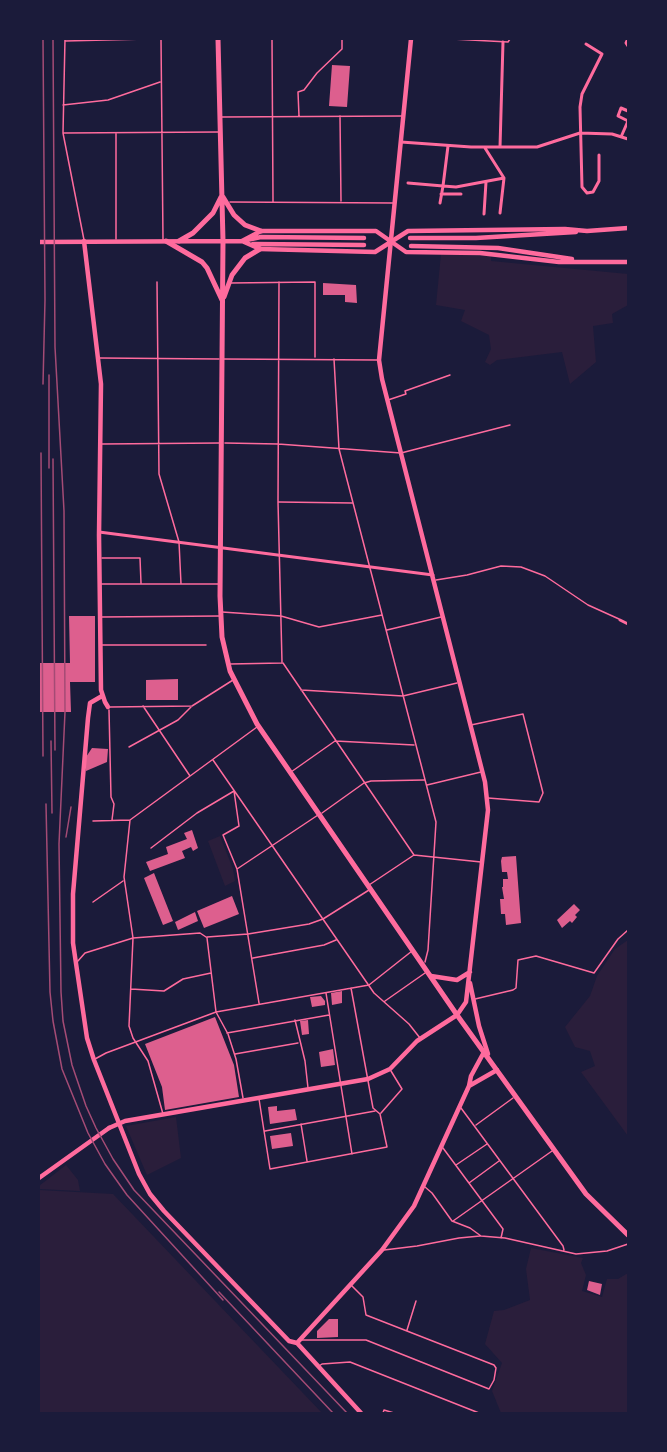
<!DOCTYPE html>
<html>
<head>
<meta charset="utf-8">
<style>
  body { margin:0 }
  #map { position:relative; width:667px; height:1452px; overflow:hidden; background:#1b1b3a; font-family:"Fira Sans Condensed",sans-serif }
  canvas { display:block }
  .frame { position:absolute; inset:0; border:40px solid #1b1b3a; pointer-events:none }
</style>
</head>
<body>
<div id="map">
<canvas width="667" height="1452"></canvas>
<div class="frame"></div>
</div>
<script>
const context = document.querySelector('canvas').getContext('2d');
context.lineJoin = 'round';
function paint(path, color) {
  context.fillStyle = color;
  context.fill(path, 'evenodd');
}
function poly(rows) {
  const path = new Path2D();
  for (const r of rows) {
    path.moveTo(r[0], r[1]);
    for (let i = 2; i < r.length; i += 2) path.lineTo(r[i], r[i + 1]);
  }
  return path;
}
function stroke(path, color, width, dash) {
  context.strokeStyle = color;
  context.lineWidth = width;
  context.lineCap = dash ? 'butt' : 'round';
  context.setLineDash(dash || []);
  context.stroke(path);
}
paint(poly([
  [441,254,491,256,491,261,628,274,628,305,612,314,613,323,593,326,596,362,570,384,562,352,497,360,490,365,485,362,491,349,489,335,461,321,465,310,436,305],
  [220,836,233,869,235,881,225,886,208,841],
  [628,940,628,1136,581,1072,595,1066,590,1051,575,1047,565,1027,590,996,597,976,615,949],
  [176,1117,181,1158,147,1175,126,1126],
  [66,1165,78,1180,80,1191,39,1189,39,1186],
  [39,1190,113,1194,322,1413,39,1413],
  [531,1248,583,1258,581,1263,586,1275,582,1291,602,1297,607,1279,618,1279,628,1273,628,1413,501,1413,492,1391,502,1363,485,1344,494,1311,504,1310,530,1300,526,1269]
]), '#2a1e3b');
paint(poly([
  [332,65,350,66,347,107,329,106],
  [323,283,356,285,357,303,345,302,345,295,323,295],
  [69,616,95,616,95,682,70,682,71,712,39,712,39,663,70,663],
  [178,679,178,700,146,700,146,680],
  [92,748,108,749,107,762,86,771,86,757],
  [192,830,198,848,193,851,191,847,182,851,185,858,150,871,146,862,168,854,166,847,187,839,184,833],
  [516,856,521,923,506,925,505,914,501,914,500,899,504,899,502,887,503,887,503,879,508,879,507,872,502,872,501,861,502,857],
  [154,873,173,921,163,925,144,878],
  [232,896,239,914,204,928,197,911],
  [574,904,580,910,575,915,577,917,572,923,570,921,562,928,557,920],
  [195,912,198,921,178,930,175,922],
  [342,991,342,1003,332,1005,331,993],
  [321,996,325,1001,325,1005,312,1007,310,997],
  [215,1017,234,1065,239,1097,165,1110,162,1087,145,1044],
  [308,1020,309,1034,302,1035,300,1021],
  [333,1049,335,1065,321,1067,319,1052],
  [277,1106,277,1111,295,1109,297,1120,270,1124,268,1107],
  [291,1133,293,1146,272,1149,270,1136],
  [589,1281,602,1284,600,1295,587,1290],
  [329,1319,338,1319,338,1337,317,1338,317,1331]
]), '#dd5f8e');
stroke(poly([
  [65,39,63,133,84,240],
  [161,39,163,240],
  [272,39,273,201],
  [452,39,508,42,510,39],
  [65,41,147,39],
  [63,105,108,100,160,82],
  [299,116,298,92,304,90,317,73,342,49,342,39],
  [340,116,341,201],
  [221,117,402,116],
  [64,133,218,132],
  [230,202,393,203],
  [116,239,116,133],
  [157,282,159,474,179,542,181,584],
  [279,282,278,502,282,662],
  [230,283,315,282,315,357],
  [100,358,219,359],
  [223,359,378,360],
  [334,359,339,449,436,822,428,950,425,962],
  [388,400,406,394,405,391,450,375],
  [225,443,278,444,401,453,510,425],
  [102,444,220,443],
  [279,502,352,503],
  [102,558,140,558,141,583],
  [436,580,467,575,501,566,521,567,545,576,588,605,619,619],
  [100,584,219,584],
  [222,612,281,616,319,627,382,615],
  [101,617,219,616],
  [387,630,441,617],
  [101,645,206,645],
  [283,663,414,855],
  [230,664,282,663],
  [301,690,403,696,457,683],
  [143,706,190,776],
  [110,707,192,706,233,680],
  [109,710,111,797,114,804,112,820],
  [471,725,523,714,543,793,539,802,488,798],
  [129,747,178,720,191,707],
  [213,760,374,993,409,1024,420,1038],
  [291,772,335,741,414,745],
  [427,785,481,772],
  [322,813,364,783,371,781,424,780],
  [130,820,124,877,133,938,129,1026,133,1038,148,1061,163,1114],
  [93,821,130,820,257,727],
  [151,848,197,813,234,791,239,826,223,835,237,869,259,1003],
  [237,869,318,815],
  [369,885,414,855,481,862],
  [93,902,123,881],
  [207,937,248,934,309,924,323,919,369,890],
  [207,938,216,1012,228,1034,236,1059,243,1098],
  [253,958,324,945,336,940],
  [77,962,85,953,133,938,200,933,206,937],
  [131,989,164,991,183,979,211,973],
  [326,993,352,1154],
  [475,999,513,990,516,988,518,960,536,956,594,973,618,939,628,930],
  [385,1001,425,973],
  [295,1020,305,1061,308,1088],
  [227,1033,329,1015],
  [235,1054,298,1043],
  [95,1059,106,1053,216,1012,369,985,412,951],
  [259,1099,270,1169,387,1147,380,1114,373,1108,351,988],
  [461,1108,563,1246,564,1250],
  [381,1113,402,1089,391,1071],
  [301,1124,307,1161],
  [476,1125,513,1098],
  [265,1131,375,1111],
  [443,1148,503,1229,501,1238],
  [456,1165,487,1144],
  [469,1183,499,1161],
  [425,1187,432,1193,452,1221,470,1228,481,1236,505,1238,576,1254,607,1251,628,1244],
  [453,1221,552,1151],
  [384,1250,417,1246,459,1238,480,1236],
  [407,1330,416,1301],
  [302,1340,366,1340,489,1389,494,1380,496,1368,494,1365,366,1315,363,1297,351,1285],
  [319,1366,322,1364,350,1362,479,1413],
  [383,1413,384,1410,394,1413]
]), '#ff6b9d', 1.5);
stroke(poly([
  [628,39,626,43,628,46],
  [586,44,602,54,582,94,580,107,582,187,587,193,593,192,599,181,599,155],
  [628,111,621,108,618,116,628,121],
  [621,137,628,121],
  [401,142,471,147,500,147,503,42],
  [500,147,537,147,580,133,612,134,628,139],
  [408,183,443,186,448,146],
  [441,194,461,194],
  [440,203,443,186,456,187,504,178,485,148],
  [500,213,504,178],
  [484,214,486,182],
  [99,532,433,575],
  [620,620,628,624]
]), '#ff6b9d', 3);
stroke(poly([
  [411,39,379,360,382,379,485,782,488,810,466,1002,457,1015],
  [84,241,101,384,99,535,101,690,105,702,108,707],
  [102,696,90,703,88,718,73,894,73,943,87,1038,94,1060,139,1174,150,1194,164,1211,289,1341,297,1343,361,1413],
  [431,976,457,980,470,972],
  [470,983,479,1026,488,1054],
  [469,1086,497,1070],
  [39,1178,109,1128],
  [297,1343,382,1250,414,1206,469,1086,471,1076,484,1052]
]), '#ff6b9d', 4.5);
stroke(poly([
  [410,238,476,238,576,232],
  [242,241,261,231,376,231,406,252,480,253,559,262,628,262],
  [242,241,260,249,375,252,408,231,565,229,587,231,628,228],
  [39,242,242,241,261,237,364,238],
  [253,244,364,245],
  [411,246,498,248,572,259],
  [109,1128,125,1121,368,1079,390,1069,417,1041,457,1015]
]), '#ff6b9d', 4.5);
stroke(poly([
  [218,39,223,241,220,596,222,637,230,671,257,724,457,1015,586,1194,628,1235],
  [223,197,234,215,245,225,261,231],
  [166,241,202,262,207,268,222,300],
  [179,241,193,233,213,213,221,197],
  [224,297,232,275,245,258,260,249]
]), '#ff6b9d', 5);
stroke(poly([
  [43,39,45,300,43,384],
  [53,39,55,347,64,511,65,712,59,844,61,992,63,1021,72,1065,86,1106,96,1128,113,1159,134,1190,347,1413],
  [49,375,49,468],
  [41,453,43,756],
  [53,459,55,750],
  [51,741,52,813],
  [46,804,50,992,53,1021,62,1069,88,1133,105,1164,127,1195,223,1300],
  [66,837,71,807],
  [219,1292,333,1413]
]), '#a44b75', 1.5);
</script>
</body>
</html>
